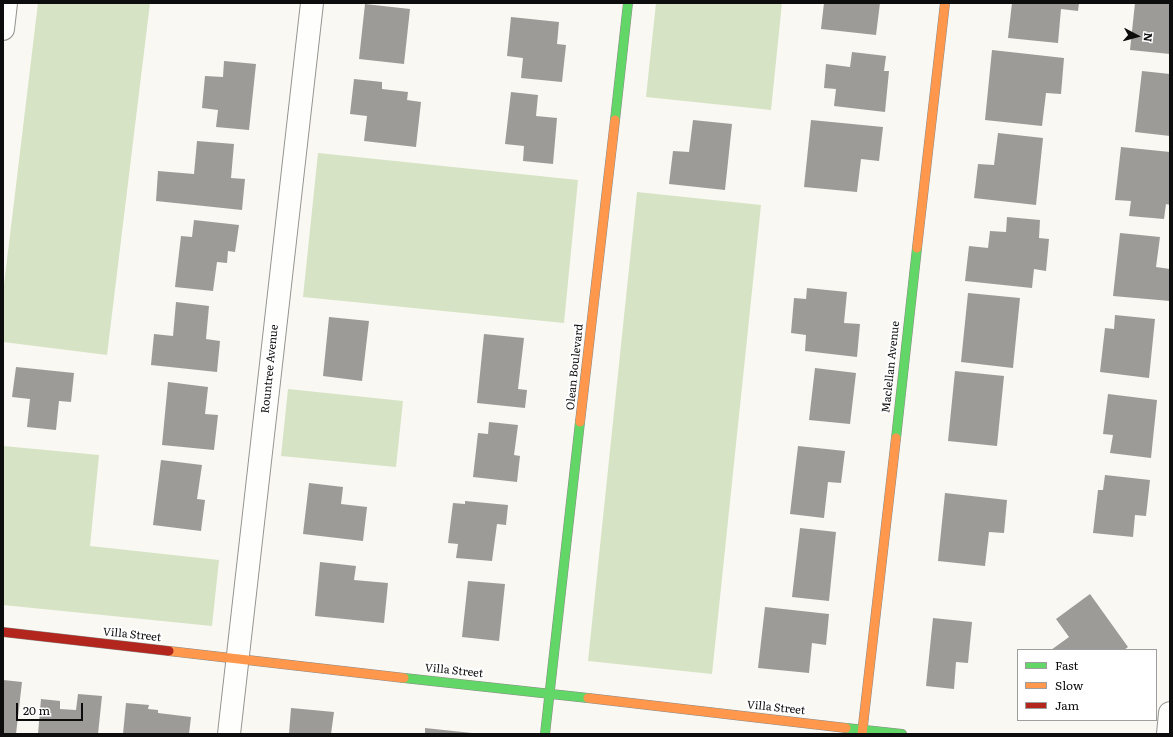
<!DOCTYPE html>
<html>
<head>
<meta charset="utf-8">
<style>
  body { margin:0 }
  #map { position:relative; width:1173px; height:737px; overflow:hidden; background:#faf8f2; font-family:Literata,serif }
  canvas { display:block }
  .frame { position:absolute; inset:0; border:4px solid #0d0d0d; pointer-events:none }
  .legend { position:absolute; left:1017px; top:649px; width:140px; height:72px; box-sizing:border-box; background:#fff; border:1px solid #9e9e9e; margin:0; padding:5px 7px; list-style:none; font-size:12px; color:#0d0d0d }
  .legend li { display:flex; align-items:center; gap:8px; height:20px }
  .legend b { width:20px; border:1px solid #9e9e9e }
  .north { position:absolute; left:1117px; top:16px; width:40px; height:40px; -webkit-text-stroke:3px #fff; paint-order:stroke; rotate:96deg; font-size:11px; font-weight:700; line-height:16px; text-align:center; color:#0d0d0d }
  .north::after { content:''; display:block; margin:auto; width:14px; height:18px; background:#0d0d0d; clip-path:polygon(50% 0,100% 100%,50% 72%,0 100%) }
  .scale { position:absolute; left:16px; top:703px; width:67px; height:18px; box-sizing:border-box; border:2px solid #0d0d0d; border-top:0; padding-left:5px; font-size:12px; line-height:14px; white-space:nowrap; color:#0d0d0d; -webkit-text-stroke:3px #fff; paint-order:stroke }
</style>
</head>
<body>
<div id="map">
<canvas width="1173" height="737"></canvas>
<div class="frame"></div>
<ul class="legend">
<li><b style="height:5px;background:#63d668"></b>Fast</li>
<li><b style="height:5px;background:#ff974d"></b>Slow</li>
<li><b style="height:5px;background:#b3261e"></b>Jam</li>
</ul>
<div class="north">N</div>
<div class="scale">20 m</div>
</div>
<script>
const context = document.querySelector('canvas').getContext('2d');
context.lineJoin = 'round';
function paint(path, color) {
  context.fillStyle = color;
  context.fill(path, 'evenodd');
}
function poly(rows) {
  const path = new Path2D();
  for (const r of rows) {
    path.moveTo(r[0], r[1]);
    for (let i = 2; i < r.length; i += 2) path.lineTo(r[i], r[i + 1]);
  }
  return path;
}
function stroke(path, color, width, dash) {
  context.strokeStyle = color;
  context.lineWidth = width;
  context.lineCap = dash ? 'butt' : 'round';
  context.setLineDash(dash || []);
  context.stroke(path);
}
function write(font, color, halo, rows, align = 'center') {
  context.font = font + ' Literata,serif';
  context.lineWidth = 4;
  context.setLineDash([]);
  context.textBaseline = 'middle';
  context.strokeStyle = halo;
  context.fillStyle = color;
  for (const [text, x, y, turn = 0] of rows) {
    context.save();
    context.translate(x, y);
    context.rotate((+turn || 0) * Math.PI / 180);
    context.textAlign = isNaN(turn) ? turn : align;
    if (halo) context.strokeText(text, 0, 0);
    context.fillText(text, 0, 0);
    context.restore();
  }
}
paint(poly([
  [38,3,150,3,107,355,3,342,3,293],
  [656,3,782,3,771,110,646,97],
  [318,153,578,180,564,323,303,297],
  [637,192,761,205,712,674,588,661],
  [288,389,403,401,396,467,281,456],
  [3,446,99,455,90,546,219,560,212,626,3,605]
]), '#d6e3c4');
paint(poly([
  [824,3,880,3,876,35,821,29],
  [1012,3,1079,3,1078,11,1061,9,1058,43,1008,38],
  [1135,3,1170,3,1170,54,1130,50],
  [365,4,410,9,404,64,359,59],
  [511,17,559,22,557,44,566,45,562,82,521,78,523,58,507,56],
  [992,50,1064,58,1061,94,1046,93,1042,126,985,120],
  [852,52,886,56,884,71,889,71,885,112,834,106,836,89,824,88,826,64,850,67],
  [224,61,256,64,249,130,216,127,218,110,202,108,205,76,223,77],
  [1142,71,1170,74,1170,136,1135,132],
  [354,79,382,82,382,89,408,92,407,100,421,102,416,147,364,141,367,116,350,114],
  [511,92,538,95,536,116,557,118,553,164,523,161,524,146,505,144],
  [693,120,732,124,725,190,669,184,673,151,689,152],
  [811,120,883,127,879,161,861,159,857,192,804,187],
  [998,133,1043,138,1036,205,974,198,978,164,994,165],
  [197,141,234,144,231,178,245,179,242,210,156,201,158,171,194,174],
  [1121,147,1170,152,1170,205,1166,204,1164,219,1129,216,1131,201,1115,200],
  [1007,217,1040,220,1039,238,1049,239,1046,271,1034,269,1032,288,965,281,969,246,988,248,990,231,1006,232],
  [194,220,239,225,235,252,228,251,227,263,217,262,213,291,175,287,181,236,192,237],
  [1120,233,1160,237,1156,267,1170,269,1170,301,1113,296],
  [807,288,847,292,844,323,860,324,857,357,805,351,806,335,791,333,794,298,806,299],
  [968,293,1020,298,1013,368,961,362],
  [176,302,209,306,206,339,220,341,217,372,151,365,154,334,173,336],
  [1115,315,1155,319,1149,378,1100,372,1105,328,1114,329],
  [329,317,369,321,362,381,323,376],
  [484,334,524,338,518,389,527,390,525,408,477,403],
  [16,367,74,373,71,402,59,401,56,430,27,427,30,399,12,397],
  [815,368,856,373,850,424,809,420],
  [955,371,1004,376,997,446,948,441],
  [168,382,208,387,205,414,218,415,214,450,162,445],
  [1108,394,1157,400,1151,458,1110,453,1113,435,1103,434],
  [489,422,518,425,514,455,520,456,517,482,473,477,478,433,488,434],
  [798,446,845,451,841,483,828,482,824,518,790,514],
  [161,460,202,465,197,499,205,500,201,531,153,525],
  [1105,475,1150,480,1146,516,1135,515,1133,537,1093,533,1098,490,1103,490],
  [309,483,343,487,341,504,367,507,363,541,303,534],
  [945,493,1007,500,1004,533,989,532,985,566,938,561],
  [465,501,508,505,506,525,497,524,492,561,456,558,458,544,448,543,453,503,465,504],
  [800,528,836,532,829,601,792,597],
  [320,562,356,566,354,580,388,583,384,623,315,616],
  [468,581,505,584,499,641,462,637],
  [1090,594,1128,647,1124,650,1051,650,1069,637,1056,619],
  [765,607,829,614,826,645,812,643,809,673,758,668],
  [933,618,972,622,968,663,956,662,954,689,926,686],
  [3,680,22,682,16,734,3,734],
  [78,694,102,696,98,734,38,734,41,699,60,701,60,709,76,710],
  [126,703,149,705,148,709,158,710,158,713,191,717,189,734,123,734],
  [291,708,334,712,331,734,289,734],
  [425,728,472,733,472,734,425,734]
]), '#9d9b98');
const street = poly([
  [3,29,6,3],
  [229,734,312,3],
  [1168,734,1170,713]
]);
const fast = poly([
  [615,120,628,3],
  [896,438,917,248],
  [404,678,588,698],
  [846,728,902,734],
  [545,734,580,422]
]);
const slow = poly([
  [917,248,945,3],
  [580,422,615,120],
  [169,651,404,678],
  [588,698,846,728],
  [862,734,896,438]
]);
const jam = poly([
  [3,632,169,651]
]);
stroke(street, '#949390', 24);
stroke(fast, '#8a8987', 10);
stroke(slow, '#8a8987', 10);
stroke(jam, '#8a8987', 10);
stroke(street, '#fefefd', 22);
stroke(fast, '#63d668', 9);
stroke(slow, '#ff974d', 9);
stroke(jam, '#b3261e', 9);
write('11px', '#0d0d0d', '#fff', [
  ["Olean Boulevard",575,367,-84],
  ["Maclellan Avenue",891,367,-84],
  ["Rountree Avenue",270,369,-84],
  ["Villa Street",132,635,6],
  ["Villa Street",454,671,6],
  ["Villa Street",776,708,6]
]);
</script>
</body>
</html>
